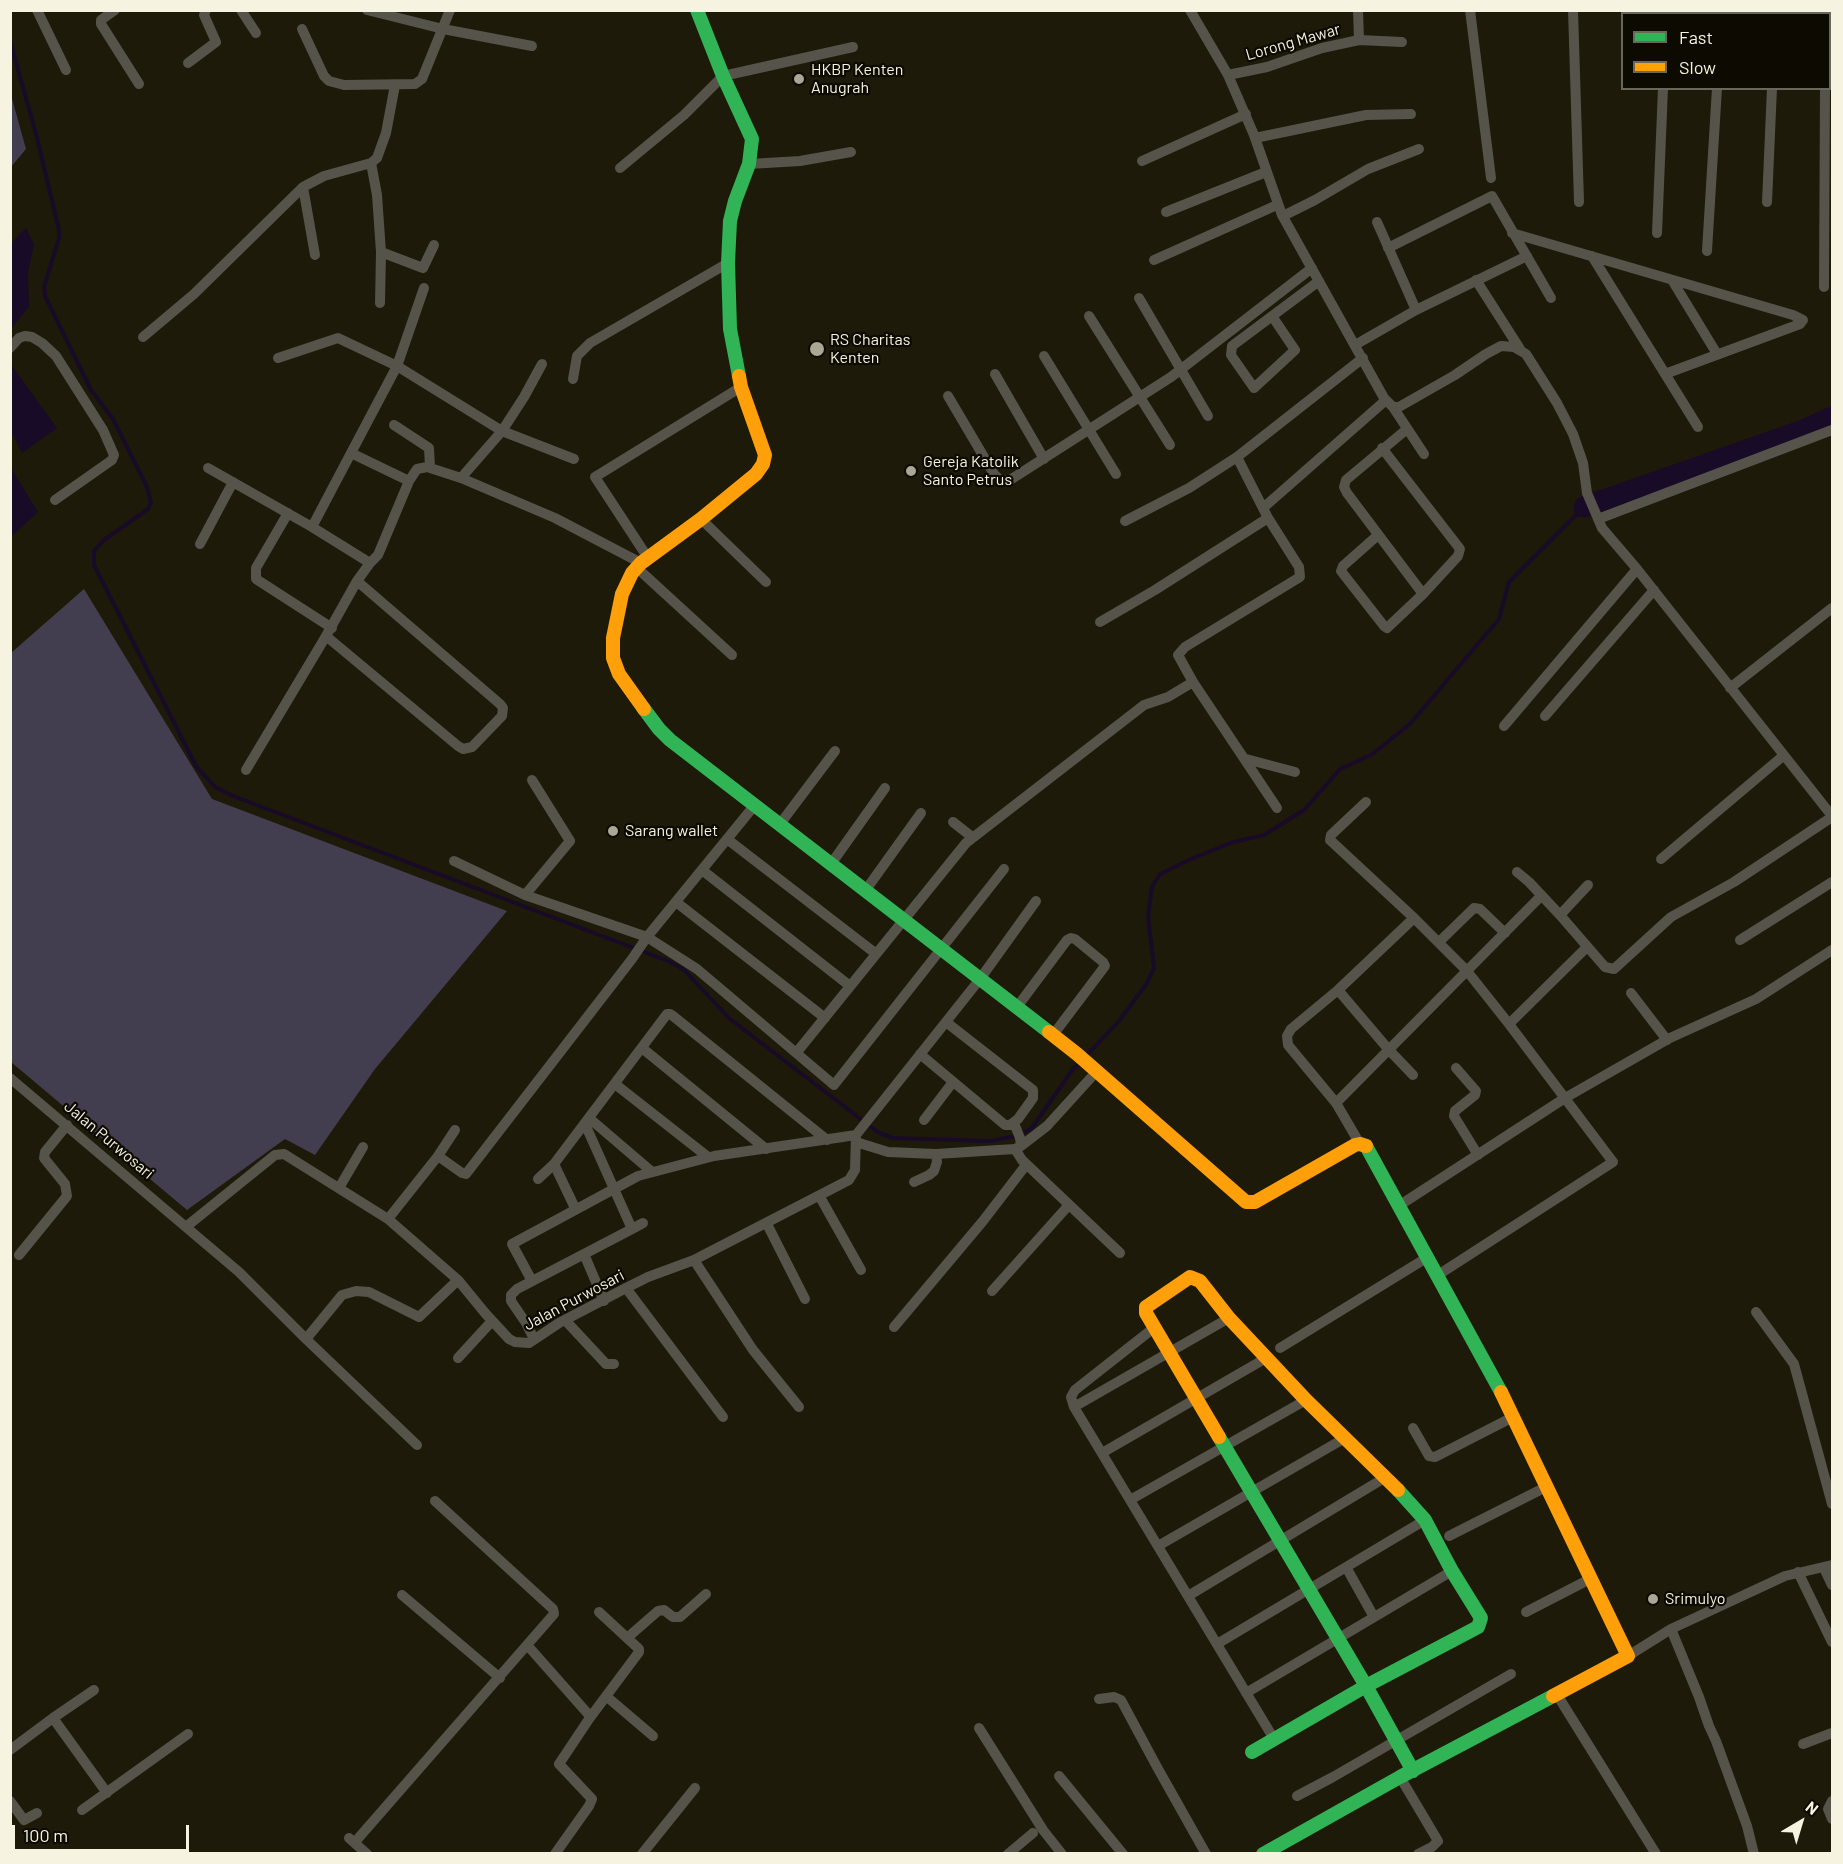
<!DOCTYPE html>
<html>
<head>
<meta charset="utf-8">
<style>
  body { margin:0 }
  #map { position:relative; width:1843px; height:1864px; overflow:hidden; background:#1e1a09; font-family:Barlow,sans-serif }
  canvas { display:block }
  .frame { position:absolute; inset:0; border:12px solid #f6f3e1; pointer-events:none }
  .legend { position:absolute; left:1621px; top:12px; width:210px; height:78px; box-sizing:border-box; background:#0c0a01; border:2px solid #6a675b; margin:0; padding:8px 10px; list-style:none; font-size:18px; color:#f6f3e1 }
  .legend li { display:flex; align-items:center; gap:12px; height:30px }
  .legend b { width:30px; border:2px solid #6a675b }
  .north { position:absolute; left:1771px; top:1792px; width:60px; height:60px; -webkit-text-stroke:4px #0c0a01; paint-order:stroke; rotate:38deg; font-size:16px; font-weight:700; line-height:24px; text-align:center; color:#f6f3e1 }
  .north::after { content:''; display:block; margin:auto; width:21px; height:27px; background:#f6f3e1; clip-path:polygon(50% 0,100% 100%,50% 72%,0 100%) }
  .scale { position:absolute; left:12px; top:1825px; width:177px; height:27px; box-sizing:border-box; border:3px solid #f6f3e1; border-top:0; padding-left:8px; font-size:18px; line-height:21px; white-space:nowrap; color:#f6f3e1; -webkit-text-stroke:4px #0c0a01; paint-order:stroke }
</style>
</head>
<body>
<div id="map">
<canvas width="1843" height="1864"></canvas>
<div class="frame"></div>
<ul class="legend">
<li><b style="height:8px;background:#30b455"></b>Fast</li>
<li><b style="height:8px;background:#ff9f0a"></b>Slow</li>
</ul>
<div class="north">N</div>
<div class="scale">100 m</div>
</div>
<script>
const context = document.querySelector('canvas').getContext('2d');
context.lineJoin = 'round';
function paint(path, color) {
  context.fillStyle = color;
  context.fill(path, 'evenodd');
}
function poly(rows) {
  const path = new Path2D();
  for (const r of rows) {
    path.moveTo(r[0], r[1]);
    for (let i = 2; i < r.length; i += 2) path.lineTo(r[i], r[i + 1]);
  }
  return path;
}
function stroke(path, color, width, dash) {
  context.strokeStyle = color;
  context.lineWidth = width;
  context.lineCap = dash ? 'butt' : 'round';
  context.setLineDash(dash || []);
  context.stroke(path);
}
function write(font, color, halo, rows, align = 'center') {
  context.font = font + ' Barlow,sans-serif';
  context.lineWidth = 4.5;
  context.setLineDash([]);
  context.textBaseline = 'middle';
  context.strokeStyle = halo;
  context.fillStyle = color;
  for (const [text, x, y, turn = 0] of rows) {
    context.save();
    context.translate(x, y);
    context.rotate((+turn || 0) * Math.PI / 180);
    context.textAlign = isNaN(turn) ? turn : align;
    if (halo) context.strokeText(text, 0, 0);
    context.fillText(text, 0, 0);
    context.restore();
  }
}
paint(poly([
  [11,95,26,149,11,167,10,167],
  [84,589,212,799,507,911,375,1069,315,1155,285,1139,187,1210,11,1062,11,653]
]), '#433d50');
paint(poly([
  [26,228,34,244,28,273,29,307,11,329,11,243],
  [10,363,57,428,22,453,11,432],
  [11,468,38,512,11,537]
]), '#180b27');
stroke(poly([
  [10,41,36,134,59,230,59,238,44,287,45,296,91,390,113,419,147,487,151,503,148,509,104,540,94,551,94,565,196,766,215,787,233,796,668,961,683,969,730,1019,879,1133,893,1138,990,1141,1016,1136,1031,1129,1073,1069,1081,1062],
  [1086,1056,1119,1021,1147,983,1154,968,1148,917,1152,887,1160,874,1191,859,1233,842,1264,835,1304,810,1340,769,1371,755,1410,724,1499,619,1509,582,1584,507]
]), '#180b27', 4);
stroke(poly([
  [1584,507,1801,431,1832,417]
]), '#180b27', 21);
stroke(poly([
  [37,10,66,70],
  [115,10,101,20,101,24,139,84],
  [241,10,256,33],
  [367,10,443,29,532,46],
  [1190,10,1228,75,1254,135,1282,215,1384,398,1393,407,1399,407,1455,375,1486,354,1501,346,1514,347,1526,354,1557,403,1573,434,1583,463,1587,493,1602,528,1637,569,1832,816],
  [1358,10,1359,40],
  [1470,10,1491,178],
  [1573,10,1579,202],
  [1801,10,1823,14],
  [1666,14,1667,10],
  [1722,14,1722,10],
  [1775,14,1775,10],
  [302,29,324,76,329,81,344,85,415,84,422,79,450,10],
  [188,63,216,42,204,15,206,10],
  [1228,75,1267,67,1322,48,1359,40,1402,42],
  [1255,138,1366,115,1411,114],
  [1142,161,1246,114],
  [371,163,377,195,381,252,380,303],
  [749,164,800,161,851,152],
  [620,168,684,115,723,76,853,47],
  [303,187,315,255],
  [1767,202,1772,88],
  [1166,212,1266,172],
  [1283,216,1315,200,1368,169,1419,149],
  [1512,233,1793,315,1803,320,1800,324,1665,374],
  [1657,233,1663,88],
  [1388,248,1492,196,1551,298],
  [1707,251,1717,88],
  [381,252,423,268,434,245],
  [1592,256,1698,427],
  [1154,260,1277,205],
  [1476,280,1520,349],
  [1672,280,1717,354],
  [1824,287,1825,88],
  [1139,298,1208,416],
  [1416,310,1527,256],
  [1089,316,1170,445],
  [1272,316,1295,350,1254,388,1231,355,1232,346,1319,281],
  [143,337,194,294,303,187,324,176,371,163,377,158,386,133,395,85],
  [1355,345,1416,310,1377,222],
  [10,348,19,338,25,336,32,337,42,343,56,356,103,430,114,455,112,460,55,500],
  [1044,356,1116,474],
  [278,358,338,338,397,366,424,288],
  [995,374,1044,459],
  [573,379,577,356,590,343,728,263],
  [948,396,994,474,1000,480,1010,480,1171,377,1312,268],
  [1393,407,1424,454],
  [394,425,429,448,430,467],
  [1407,429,1346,480,1344,487,1347,493,1423,594],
  [574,459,502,431,461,478,555,518,641,563],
  [208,468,312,527,370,563],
  [461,478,427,467,417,469,409,481,351,453,397,366,502,431,524,397,542,364],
  [1263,508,1386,400],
  [288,513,256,568,256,579,332,628],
  [1268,518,1299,567,1300,577,1185,647,1178,655,1193,682,1277,808],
  [701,519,766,582],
  [1598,519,1832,430],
  [1125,521,1189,488,1237,457,1363,358],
  [312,527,351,453],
  [1378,535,1343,566,1341,571,1384,626,1387,628,1423,594,1458,556,1460,549,1382,448],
  [200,544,233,482],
  [648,558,595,477,741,387],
  [636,567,732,655],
  [357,581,500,704,503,708,502,716,472,747,463,749,458,746,326,636,357,581,370,563,378,555,409,481],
  [1100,622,1155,590,1268,518,1237,457],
  [1730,688,1832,608],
  [1545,716,1654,590],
  [1504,726,1637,569],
  [1246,759,1295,772],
  [246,770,326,636],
  [1366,802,1331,835,1330,840,1414,918,1467,971,1509,1024,1587,947],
  [953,822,972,837],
  [780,824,835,751],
  [727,839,875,953],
  [1661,859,1783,756],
  [454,861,525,895,647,937,697,969,834,1085,1004,869],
  [831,864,885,788],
  [702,870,850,986],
  [1517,872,1529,882,1560,915],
  [1588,885,1560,915,1605,967,1614,969,1671,917,1734,882,1832,817],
  [865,891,921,813],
  [525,895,570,841,532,780],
  [676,902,825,1018],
  [1740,940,1832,882],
  [1439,942,1474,908,1480,909,1505,933],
  [1338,990,1389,1050,1413,1075],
  [1631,993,1667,1040],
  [1017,1007,1067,940,1071,938,1075,939,1103,962,1105,966,1053,1035],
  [642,1048,766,1149],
  [797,1052,966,843,1144,705,1168,697,1193,682],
  [920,1054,1005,1125,1010,1125,1018,1119,1033,1098,1033,1090,946,1022],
  [1456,1068,1476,1091,1475,1095,1455,1111,1454,1116,1478,1155],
  [10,1078,239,1272,306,1339,417,1445],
  [615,1084,708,1157],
  [1336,1103,1541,896],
  [589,1118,651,1171],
  [924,1120,953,1082],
  [1014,1123,1020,1138,1021,1146],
  [856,1142,888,1152,936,1154],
  [1360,1144,1336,1103,1288,1045,1287,1036,1291,1029,1338,990,1414,918],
  [1015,1149,1022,1160,1120,1253],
  [438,1156,455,1130],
  [538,1179,554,1164],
  [914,1182,929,1175,934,1171,937,1162,936,1154,1015,1149,1021,1146,1047,1126,1097,1071],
  [339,1188,363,1147],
  [820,1197,861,1270],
  [1400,1205,1565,1098,1670,1038,1756,999,1832,950],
  [575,1208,554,1164,667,1014,670,1014,673,1016,827,1140],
  [388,1219,438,1156,462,1173,466,1174,632,959,647,937,754,806],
  [767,1224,805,1299],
  [187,1226,275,1155,284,1154,388,1219,458,1280,485,1313,509,1339,515,1342,529,1343,559,1323,626,1288,648,1277,694,1260,849,1180,855,1170,856,1135,980,979,1036,901],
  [632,1229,643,1223],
  [584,1254,604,1301],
  [19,1255,67,1196,65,1184,44,1158,45,1152,67,1125],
  [694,1260,753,1350,799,1407],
  [1438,1275,1613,1162,1509,1024],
  [532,1281,512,1244,638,1176,714,1156,856,1135],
  [626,1288,723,1417],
  [992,1291,1068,1206],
  [1756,1312,1794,1364,1832,1504],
  [565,1320,606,1364,614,1364],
  [894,1327,983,1221,1026,1165],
  [1155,1327,1075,1390,1071,1397,1074,1407,1274,1739],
  [306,1339,342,1295,356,1291,369,1292,419,1317,458,1280],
  [534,1339,526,1323,511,1301,511,1295,517,1289,632,1229,585,1124],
  [1280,1348,1428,1257],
  [458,1358,492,1321],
  [1074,1407,1229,1318],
  [1413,1428,1429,1456,1435,1457,1513,1417],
  [1102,1453,1268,1357],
  [1130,1500,1306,1400],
  [1449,1536,1546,1487],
  [1158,1546,1345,1438],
  [1346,1567,1374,1617],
  [1824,1568,1832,1585],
  [1798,1572,1832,1642],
  [402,1595,500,1678],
  [1188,1596,1386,1477],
  [1526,1612,1590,1579],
  [1671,1629,1699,1697,1709,1726,1716,1741,1747,1826,1754,1854],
  [627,1638,658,1611,664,1610,673,1617,680,1617,706,1594],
  [1217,1644,1425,1520],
  [528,1646,589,1715,589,1719,559,1764,592,1799,589,1806,555,1854],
  [1628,1656,1671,1629,1785,1576,1832,1565],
  [1246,1693,1452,1571],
  [1556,1693,1656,1854],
  [606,1696,653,1736],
  [1099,1699,1114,1697,1121,1700,1157,1767,1206,1854],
  [53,1718,94,1690],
  [589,1719,639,1652,639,1649,599,1612],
  [979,1728,1043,1830,1062,1854],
  [1803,1744,1832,1733],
  [10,1750,53,1718,107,1793],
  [1059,1776,1123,1854],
  [1400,1777,1438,1841,1432,1847,1418,1854],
  [1297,1796,1333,1777,1511,1674],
  [10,1801,24,1820,37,1813],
  [1832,1801,1828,1809,1832,1819],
  [82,1810,188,1734],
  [349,1838,367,1854],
  [355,1842,554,1614,553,1609,435,1501],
  [642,1854,695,1788],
  [1008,1854,1033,1833]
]), '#55534a', 10);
stroke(poly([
  [697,10,723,76,752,139,749,164,735,201,730,221,728,263,730,329,739,376],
  [644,709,659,729,670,740,1049,1032],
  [1366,1146,1501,1392],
  [1219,1437,1366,1686,1413,1771],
  [1252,1752,1366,1686,1478,1627,1481,1618,1452,1571,1425,1520,1398,1490],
  [1263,1854,1400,1777,1553,1696]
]), '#30b455', 14);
stroke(poly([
  [644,709,619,674,613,658,613,638,622,594,632,573,641,563,701,519,756,474,763,464,765,455,741,387,739,376],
  [1049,1032,1077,1054,1246,1202,1255,1202,1355,1145,1360,1144,1366,1146],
  [1501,1392,1628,1656,1553,1696],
  [1219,1437,1146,1313,1146,1307,1190,1277,1200,1281,1229,1318,1306,1400,1398,1490]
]), '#ff9f0a', 14);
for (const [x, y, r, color] of [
  [799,79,6,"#aaa795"],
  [817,349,8,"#aaa795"],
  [911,471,6,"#aaa795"],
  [613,831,6,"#aaa795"],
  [1653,1599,6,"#aaa795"]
]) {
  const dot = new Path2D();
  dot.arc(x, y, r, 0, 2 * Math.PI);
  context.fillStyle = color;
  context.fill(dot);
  stroke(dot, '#0c0a01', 2);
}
write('16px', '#f6f3e1', '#0c0a01', [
  ["Lorong Mawar",1293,42,-16],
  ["Jalan Purwosari",109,1140,40],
  ["Jalan Purwosari",574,1300,-28]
]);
write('16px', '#f6f3e1', '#0c0a01', [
  ["HKBP Kenten",811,70],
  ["Anugrah",811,88],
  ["RS Charitas",830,340],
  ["Kenten",830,358],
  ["Gereja Katolik",923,462],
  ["Santo Petrus",923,480],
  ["Sarang wallet",625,831],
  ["Srimulyo",1665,1599]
], 'left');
</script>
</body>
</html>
